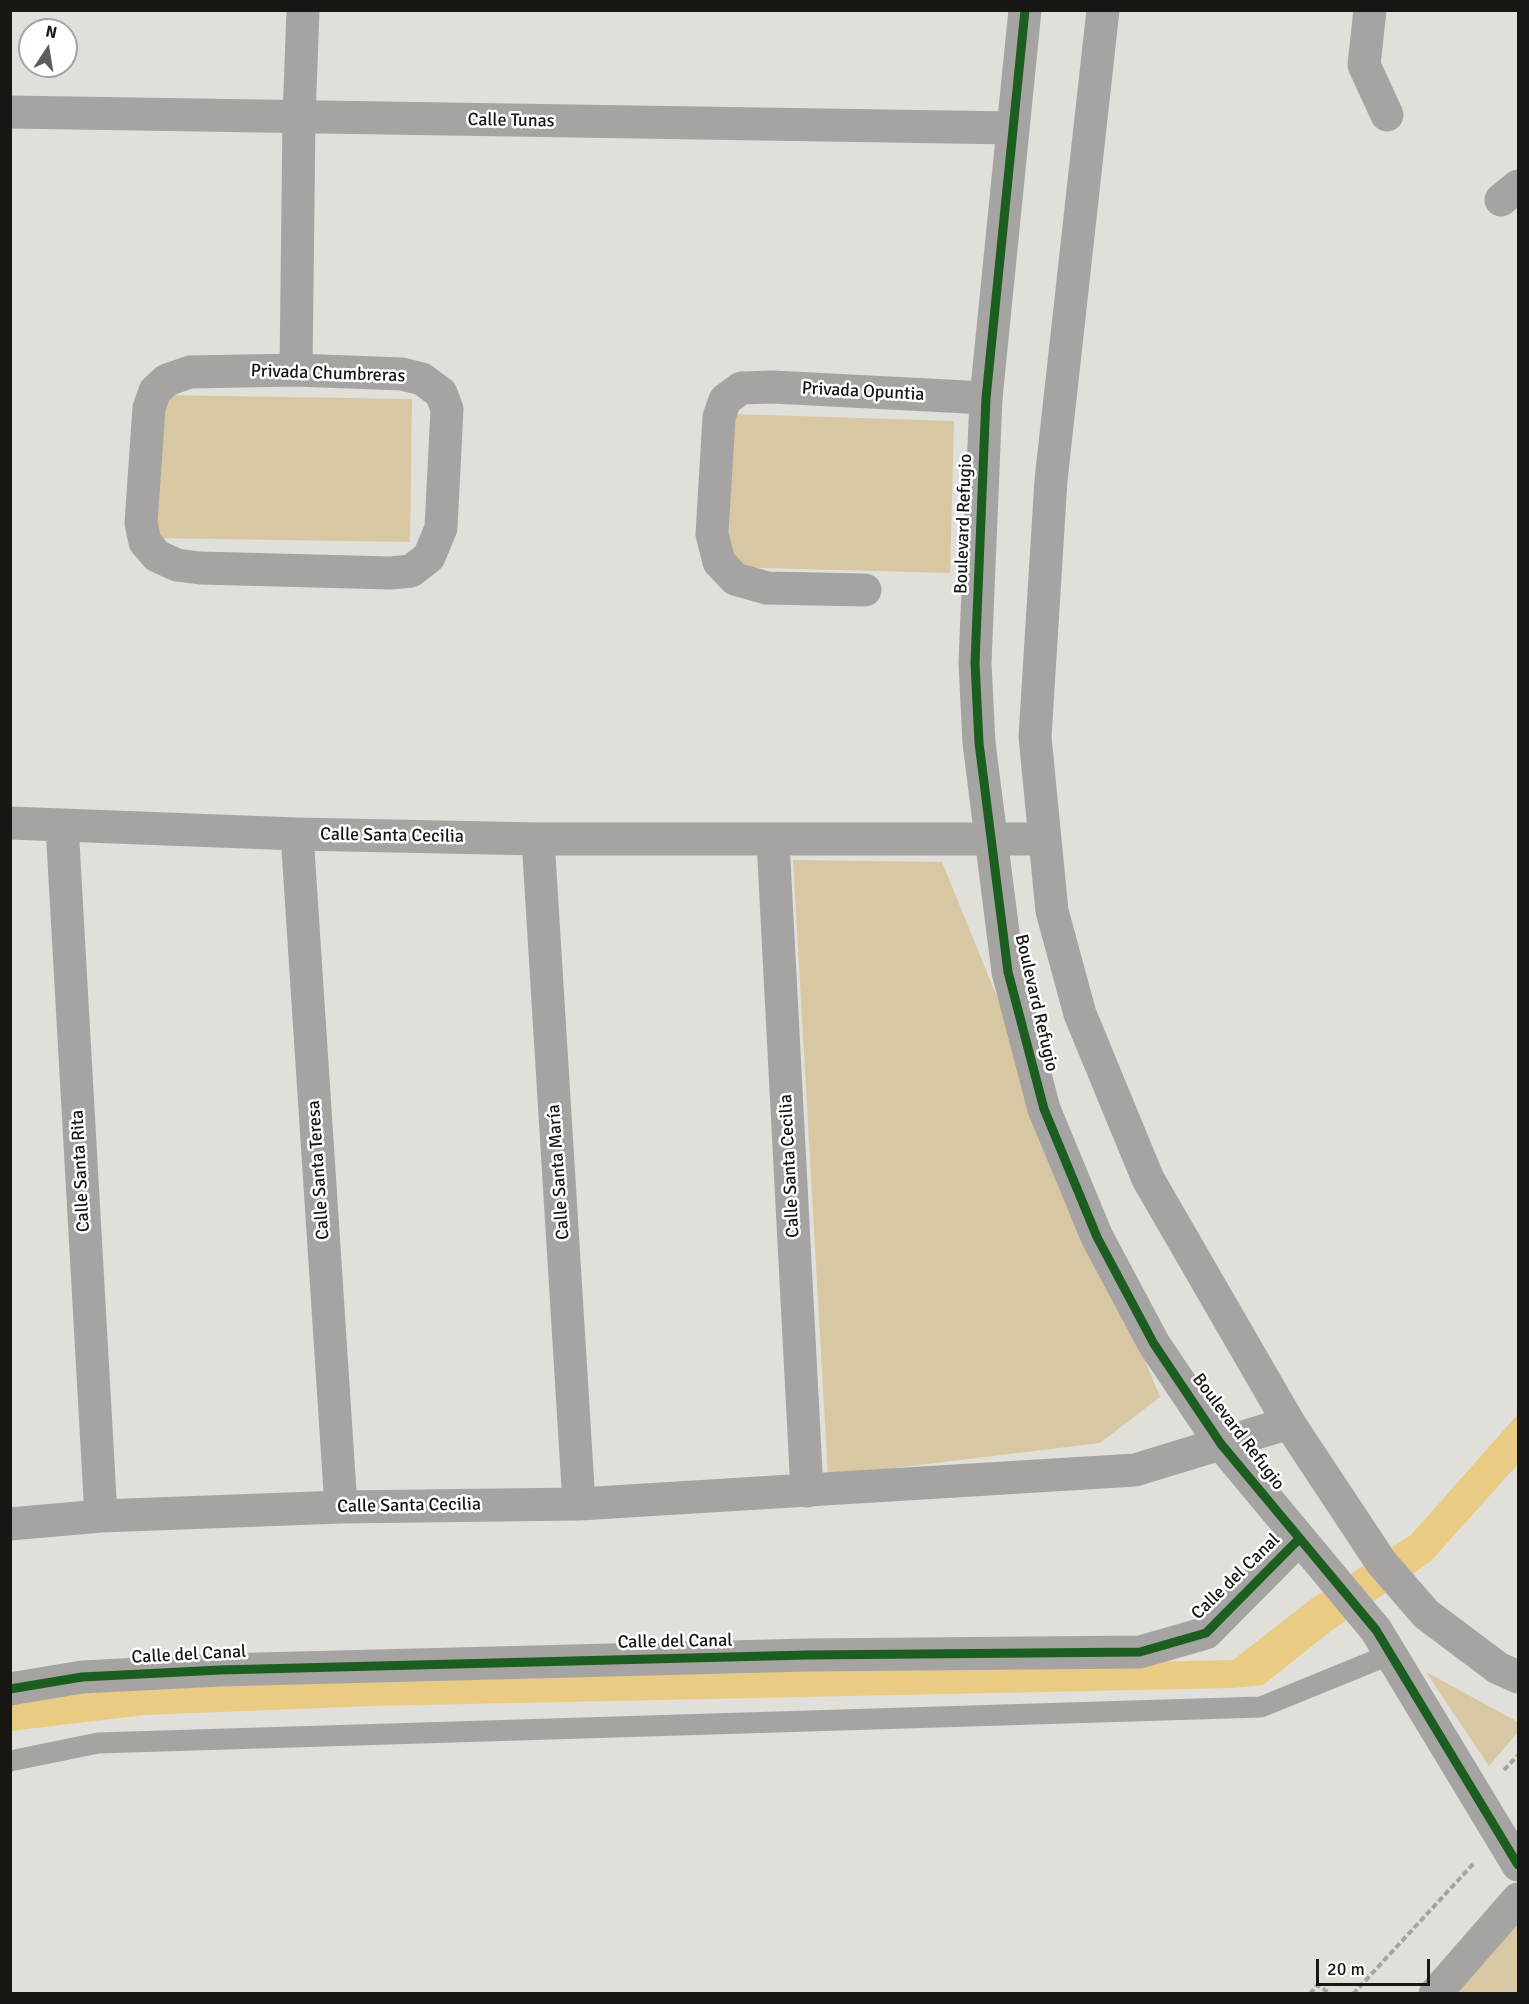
<!DOCTYPE html>
<html>
<head>
<meta charset="utf-8">
<style>
  body { margin:0 }
  #map { position:relative; width:1529px; height:2004px; overflow:hidden; background:#e1dfda; font-family:Signika,sans-serif }
  canvas { display:block }
  .frame { position:absolute; inset:0; border:12px solid #181714; pointer-events:none }
  .north { position:absolute; left:18px; top:18px; width:60px; height:60px; box-sizing:border-box; background:#fff; border:2px solid #a3a2a1; border-radius:50%; rotate:12deg; font-size:16px; font-weight:700; line-height:24px; text-align:center; color:#181714 }
  .north::after { content:''; display:block; margin:auto; width:21px; height:27px; background:#5e5d59; clip-path:polygon(50% 0,100% 100%,50% 72%,0 100%) }
  .scale { position:absolute; left:1316px; top:1959px; width:114px; height:27px; box-sizing:border-box; border:3px solid #181714; border-top:0; padding-left:8px; font-size:18px; line-height:21px; white-space:nowrap; color:#181714; -webkit-text-stroke:4px #fff; paint-order:stroke }
</style>
</head>
<body>
<div id="map">
<canvas width="1529" height="2004"></canvas>
<div class="frame"></div>
<div class="north">N</div>
<div class="scale">20 m</div>
</div>
<script>
const context = document.querySelector('canvas').getContext('2d');
context.lineJoin = 'round';
function paint(path, color) {
  context.fillStyle = color;
  context.fill(path, 'evenodd');
}
function poly(rows) {
  const path = new Path2D();
  for (const r of rows) {
    path.moveTo(r[0], r[1]);
    for (let i = 2; i < r.length; i += 2) path.lineTo(r[i], r[i + 1]);
  }
  return path;
}
function stroke(path, color, width, dash) {
  context.strokeStyle = color;
  context.lineWidth = width;
  context.lineCap = dash ? 'butt' : 'round';
  context.setLineDash(dash || []);
  context.stroke(path);
}
function write(font, color, halo, rows, align = 'center') {
  context.font = font + ' Signika,sans-serif';
  context.lineWidth = 5;
  context.setLineDash([]);
  context.textBaseline = 'middle';
  context.strokeStyle = halo;
  context.fillStyle = color;
  for (const [text, x, y, turn = 0] of rows) {
    context.save();
    context.translate(x, y);
    context.rotate((+turn || 0) * Math.PI / 180);
    context.textAlign = isNaN(turn) ? turn : align;
    if (halo) context.strokeText(text, 0, 0);
    context.fillText(text, 0, 0);
    context.restore();
  }
}
paint(poly([
  [156,395,412,399,410,542,154,538],
  [733,414,954,421,950,573,728,567],
  [793,860,942,862,1160,1397,1100,1443,828,1476],
  [1426,1672,1518,1722,1518,1732,1489,1766],
  [1518,1910,1518,1993,1442,1994]
]), '#d7c7a3');
paint(poly([
  [1518,1414,1518,1464,1431,1561,1331,1631,1263,1685,1233,1688,373,1706,144,1715,11,1731,10,1701,149,1685,1233,1660,1310,1600,1411,1535]
]), '#eacb84');
stroke(poly([
  [1504,1770,1518,1755],
  [1310,1994,1317,1985,1331,1994],
  [1353,1994,1475,1862]
]), '#a5a4a1', 4, [6, 3]);
stroke(poly([
  [10,1761,98,1743,1261,1707,1391,1654]
]), '#a6a4a3', 21);
stroke(poly([
  [1370,10,1364,65,1387,115],
  [10,112,1012,128],
  [1501,200,1518,186],
  [296,370,402,374,422,379,441,393,447,409,441,528,429,557,411,571,391,573,200,568,177,565,157,556,145,542,141,523,149,408,155,391,167,380,190,372,296,370],
  [296,370,299,118,303,10],
  [865,590,767,588,735,579,719,562,712,534,719,417,725,400,741,388,773,387,986,398],
  [10,823,297,834,538,839,1044,839],
  [62,825,101,1516],
  [297,834,341,1507],
  [538,839,579,1504],
  [773,841,807,1491],
  [10,1524,101,1516,341,1507,579,1504,1135,1470,1289,1423],
  [10,1689,82,1677,220,1670,807,1655,1140,1652,1206,1633,1299,1539]
]), '#a6a4a3', 33);
stroke(poly([
  [1025,10,986,398,975,663,979,743,1008,972,1044,1109,1097,1237,1154,1344,1221,1444,1376,1630,1518,1865],
  [1103,10,1051,480,1035,737,1052,911,1080,1014,1148,1179,1289,1423,1381,1562,1426,1614,1498,1668,1518,1677]
]), '#a6a4a3', 33);
stroke(poly([
  [1435,1994,1518,1899]
]), '#a6a4a1', 33);
stroke(poly([
  [1025,10,986,398,975,663,979,743,1008,972,1044,1109,1097,1237,1154,1344,1221,1444,1376,1630,1518,1865],
  [10,1689,82,1677,220,1670,807,1655,1140,1652,1206,1633,1299,1539]
]), '#1b5e20', 9);
write('18px', '#181714', '#fff', [
  ["Calle Tunas",511,121,1],
  ["Privada Chumbreras",328,374,2],
  ["Privada Opuntia",863,392,3],
  ["Boulevard Refugio",964,524,-88],
  ["Calle Santa Cecilia",392,836,1],
  ["Boulevard Refugio",1036,1003,77],
  ["Calle Santa Cecilia",790,1166,-93],
  ["Calle Santa Teresa",319,1170,-94],
  ["Calle Santa Rita",81,1171,-93],
  ["Calle Santa María",559,1172,-94],
  ["Boulevard Refugio",1238,1432,53],
  ["Calle Santa Cecilia",409,1506,-1],
  ["Calle del Canal",1236,1577,-44],
  ["Calle del Canal",675,1642,-1],
  ["Calle del Canal",189,1655,-3]
]);
</script>
</body>
</html>
